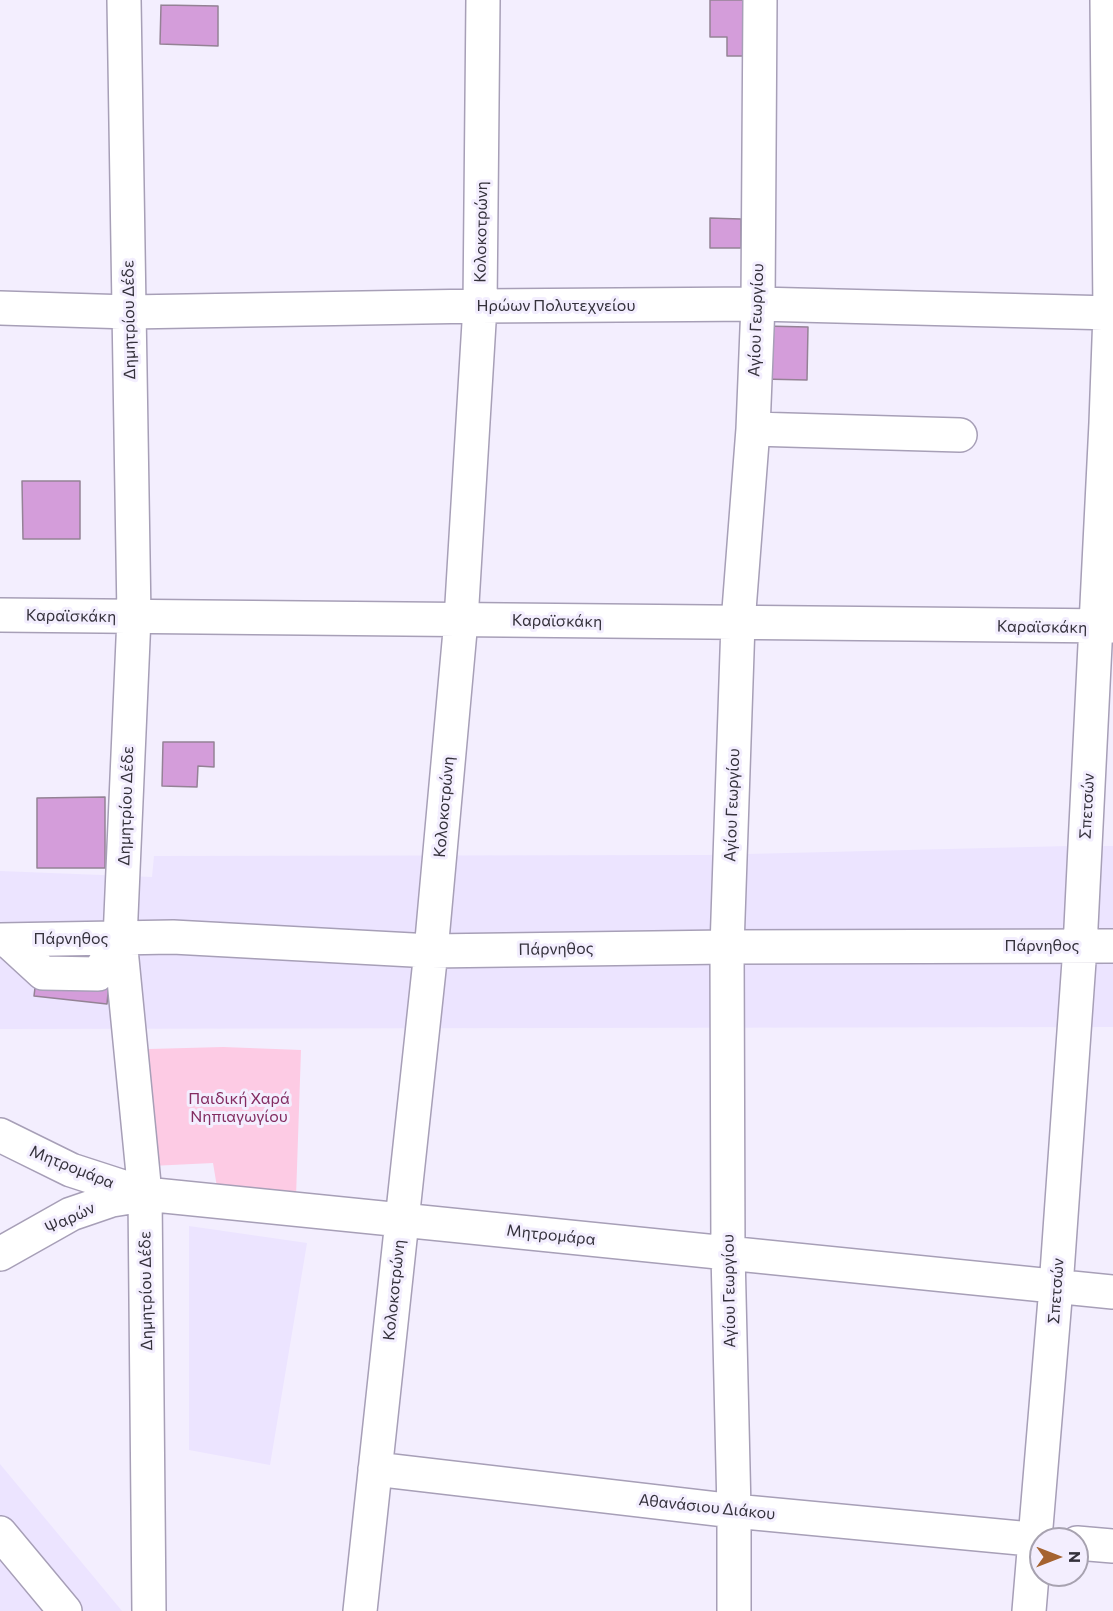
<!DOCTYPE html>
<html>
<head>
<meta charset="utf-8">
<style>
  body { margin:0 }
  #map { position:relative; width:1113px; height:1611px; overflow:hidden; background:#f3eefe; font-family:Commissioner,sans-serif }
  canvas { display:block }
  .north { position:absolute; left:1029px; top:1527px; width:60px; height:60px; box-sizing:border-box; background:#f3eefe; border:2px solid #a7a2b0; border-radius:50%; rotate:90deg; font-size:16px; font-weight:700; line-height:24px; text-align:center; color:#34313b }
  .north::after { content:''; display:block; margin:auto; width:21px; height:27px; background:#a56330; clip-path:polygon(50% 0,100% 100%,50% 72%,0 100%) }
</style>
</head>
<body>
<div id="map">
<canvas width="1113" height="1611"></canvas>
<div class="north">N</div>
</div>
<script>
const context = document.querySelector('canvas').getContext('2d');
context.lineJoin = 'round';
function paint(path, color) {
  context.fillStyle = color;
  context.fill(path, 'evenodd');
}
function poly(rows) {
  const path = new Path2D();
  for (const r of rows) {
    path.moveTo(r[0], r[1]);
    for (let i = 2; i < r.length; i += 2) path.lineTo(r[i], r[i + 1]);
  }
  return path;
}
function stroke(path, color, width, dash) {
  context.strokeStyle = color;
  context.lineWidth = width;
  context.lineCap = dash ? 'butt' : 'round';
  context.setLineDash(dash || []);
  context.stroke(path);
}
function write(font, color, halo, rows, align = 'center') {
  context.font = font + ' Commissioner,sans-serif';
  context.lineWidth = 6;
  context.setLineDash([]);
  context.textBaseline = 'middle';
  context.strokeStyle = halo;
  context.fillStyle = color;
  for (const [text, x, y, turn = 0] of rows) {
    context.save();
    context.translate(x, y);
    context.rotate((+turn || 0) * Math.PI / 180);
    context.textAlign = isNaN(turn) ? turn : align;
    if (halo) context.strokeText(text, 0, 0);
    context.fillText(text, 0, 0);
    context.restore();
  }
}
paint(poly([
  [1069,846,1113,846,1113,1027,0,1029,0,871,152,877,154,856,707,855],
  [189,1226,307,1243,270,1465,189,1450],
  [0,1464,122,1611,0,1611]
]), '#ece4ff');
paint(poly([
  [223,1047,301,1050,296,1197,218,1193,213,1163,151,1166,148,1107,149,1049]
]), '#fdcbe4');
const building = poly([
  [710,0,745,0,744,56,727,56,727,37,710,37,710,0],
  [161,5,218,6,218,46,160,44,161,5],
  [710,218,741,219,741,248,710,248,710,218],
  [764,326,808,327,807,380,762,379,764,326],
  [22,481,80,481,80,539,23,539,22,481],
  [163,742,214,742,214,767,198,766,197,787,162,786,163,742],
  [105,797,105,868,37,868,37,798,105,797],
  [38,963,110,971,107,1004,34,996,38,963]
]);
paint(building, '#d49dda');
stroke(building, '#948295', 1.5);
const minor = poly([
  [124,0,134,617,120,939,145,1194,149,1611],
  [0,308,129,312,480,306,758,304,1113,313],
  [753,429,960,435],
  [0,615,1113,626],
  [0,940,173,937,431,951,727,947,1113,946],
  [7,940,43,973,98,974,120,939],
  [0,1135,71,1170,145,1194,1113,1292],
  [0,1254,71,1214,112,1200,143,1195],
  [375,1469,734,1511,1041,1540],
  [0,1533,65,1611],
  [1077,1543,1113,1546],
  [360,1611,431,951,461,620,480,306,483,0],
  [734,1611,734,1511,728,1253,727,947,738,623,753,429,758,304,760,0],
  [1029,1611,1056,1287,1080,947,1106,423,1110,313,1107,0]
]);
stroke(minor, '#a79fb7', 36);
stroke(minor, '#fff', 33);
write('16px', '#34313b', '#f3eefe', [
  ["Κολοκοτρώνη",481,232,-89],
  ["Ηρώων Πολυτεχνείου",556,306],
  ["Δημητρίου Δέδε",129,320,-91],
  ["Αγίου Γεωργίου",756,320,-88],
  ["Καραϊσκάκη",71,616,1],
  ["Καραϊσκάκη",557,621,1],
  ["Καραϊσκάκη",1042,627,1],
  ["Αγίου Γεωργίου",732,805,-88],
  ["Δημητρίου Δέδε",126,806,-88],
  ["Σπετσών",1087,806,-87],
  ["Κολοκοτρώνη",444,807,-85],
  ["Πάρνηθος",71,939],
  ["Πάρνηθος",1042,946],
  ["Πάρνηθος",556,949,-1],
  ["Μητρομάρα",72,1167,22],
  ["Ψαρών",70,1218,-25],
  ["Μητρομάρα",551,1235,6],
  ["Κολοκοτρώνη",394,1290,-84],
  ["Δημητρίου Δέδε",146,1291,-91],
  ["Αγίου Γεωργίου",729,1291,-91],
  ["Σπετσών",1056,1291,-86],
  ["Αθανάσιου Διάκου",707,1507,6]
]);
write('16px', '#832c61', '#f3eefe', [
  ["Παιδική Χαρά",239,1099],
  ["Νηπιαγωγίου",239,1117]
]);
</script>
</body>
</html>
